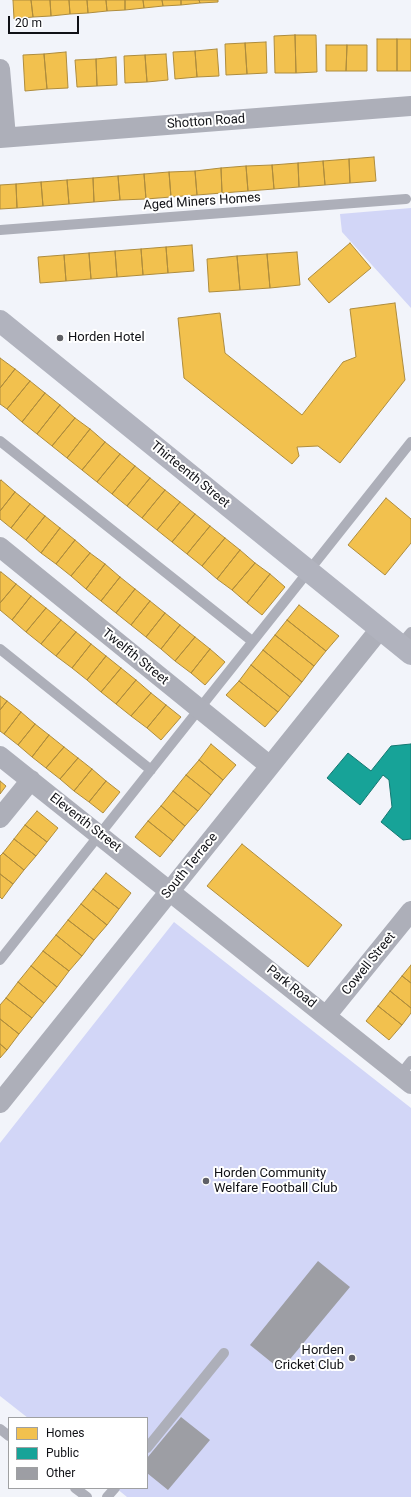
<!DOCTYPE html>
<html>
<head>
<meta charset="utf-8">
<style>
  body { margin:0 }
  #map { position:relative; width:411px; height:1497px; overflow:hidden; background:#f2f4fa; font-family:Roboto,sans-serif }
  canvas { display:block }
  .legend { position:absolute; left:8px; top:1417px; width:140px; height:72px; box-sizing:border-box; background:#fff; border:1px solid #9fa0a2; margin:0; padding:5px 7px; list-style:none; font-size:12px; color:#101116 }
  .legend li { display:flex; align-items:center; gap:8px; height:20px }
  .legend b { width:20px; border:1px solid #9fa0a2 }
  .scale { position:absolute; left:8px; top:16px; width:71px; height:18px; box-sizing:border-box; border:2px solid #101116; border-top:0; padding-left:5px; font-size:12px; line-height:14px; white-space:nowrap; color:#101116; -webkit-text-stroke:3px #fff; paint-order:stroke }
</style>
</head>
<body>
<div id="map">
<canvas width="411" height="1497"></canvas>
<ul class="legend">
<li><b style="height:11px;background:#f2c14e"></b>Homes</li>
<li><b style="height:11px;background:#17a398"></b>Public</li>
<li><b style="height:11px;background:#9d9ea4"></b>Other</li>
</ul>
<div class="scale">20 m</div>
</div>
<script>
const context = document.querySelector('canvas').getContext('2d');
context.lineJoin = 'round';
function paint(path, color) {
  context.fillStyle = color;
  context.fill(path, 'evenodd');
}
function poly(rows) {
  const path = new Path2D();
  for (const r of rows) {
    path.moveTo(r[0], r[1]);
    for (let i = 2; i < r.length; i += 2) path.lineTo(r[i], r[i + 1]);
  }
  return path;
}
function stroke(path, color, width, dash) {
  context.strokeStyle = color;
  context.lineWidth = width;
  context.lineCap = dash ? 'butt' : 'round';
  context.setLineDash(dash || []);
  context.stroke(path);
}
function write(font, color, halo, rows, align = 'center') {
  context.font = font + ' Roboto,sans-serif';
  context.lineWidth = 4;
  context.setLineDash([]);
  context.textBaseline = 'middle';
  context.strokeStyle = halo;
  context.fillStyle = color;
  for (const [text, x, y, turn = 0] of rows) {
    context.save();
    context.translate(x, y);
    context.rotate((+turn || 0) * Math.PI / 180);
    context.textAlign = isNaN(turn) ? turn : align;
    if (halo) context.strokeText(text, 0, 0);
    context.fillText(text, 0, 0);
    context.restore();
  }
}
paint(poly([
  [411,208,411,308,342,232,340,214],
  [174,922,411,1108,411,1497,127,1497,116,1488,147,1488,147,1418,28,1418,0,1396,0,1143]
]), '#d2d6f7');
const homes = poly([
  [13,0,31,0,33,17,14,19,13,0],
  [31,0,50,0,51,16,33,17,31,0],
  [50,0,69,0,70,14,51,16,50,0],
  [69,0,87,0,88,13,70,14,69,0],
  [87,0,106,0,107,11,88,13,87,0],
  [106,0,125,0,125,10,107,11,106,0],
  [125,0,143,0,144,8,125,10,125,0],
  [143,0,162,0,163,6,144,8,143,0],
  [162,0,181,0,181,5,163,6,162,0],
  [181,0,199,0,200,3,181,5,181,0],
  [199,0,218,0,218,2,200,3,199,0],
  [295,35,296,73,275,73,274,36,295,35],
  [295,35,316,35,317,72,296,73,295,35],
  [377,39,397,39,397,71,377,71,377,39],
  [397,39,411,39,411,71,397,71,397,39],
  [266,42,267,73,247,74,245,43,266,42],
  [245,43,247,74,226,75,225,44,245,43],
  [326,45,347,45,346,71,326,71,326,45],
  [347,45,367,45,367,71,346,71,347,45],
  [217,49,219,76,197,77,195,51,217,49],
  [195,51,197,77,175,79,173,52,195,51],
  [66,52,68,88,47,89,44,54,66,52],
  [44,54,47,89,25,91,23,55,44,54],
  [166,54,168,80,147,82,145,55,166,54],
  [145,55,147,82,125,83,124,56,145,55],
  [116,57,117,85,97,86,96,59,116,57],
  [96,59,97,86,77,87,75,60,96,59],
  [374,157,376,181,350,183,349,159,374,157],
  [349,159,350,183,325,185,323,161,349,159],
  [323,161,325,185,299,187,298,163,323,161],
  [298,163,299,187,274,189,272,165,298,163],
  [272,165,274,189,248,191,246,166,272,165],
  [246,166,248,191,222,193,221,168,246,166],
  [221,168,222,193,197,195,195,171,221,168],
  [195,171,197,195,171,197,169,172,195,171],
  [169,172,171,197,146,199,144,174,169,172],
  [144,174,146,199,120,200,118,176,144,174],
  [118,176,120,200,94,202,93,178,118,176],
  [93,178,94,202,69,204,67,180,93,178],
  [67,180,69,204,43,206,41,182,67,180],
  [41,182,43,206,17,208,16,184,41,182],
  [16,184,17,208,0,209,0,185,16,184],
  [350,243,371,268,329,303,308,279,350,243],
  [192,245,194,271,168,273,166,247,192,245],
  [166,247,168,273,143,275,141,249,166,247],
  [141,249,143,275,117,277,115,251,141,249],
  [115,251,117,277,91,279,89,253,115,251],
  [297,252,300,285,270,288,267,254,297,252],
  [89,253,91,279,66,281,64,255,89,253],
  [267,254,270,288,240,290,237,256,267,254],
  [64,255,66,281,40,283,38,257,64,255],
  [237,256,240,290,209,292,207,259,237,256],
  [395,303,405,380,340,463,318,446,297,447,299,456,292,464,184,378,178,318,220,313,225,353,302,415,343,362,356,357,350,309,395,303],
  [0,358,15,369,0,388,0,358],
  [15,369,30,381,7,409,0,404,0,388,15,369],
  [30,381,45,393,22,422,7,409,30,381],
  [45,393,60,405,37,434,22,422,45,393],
  [60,405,75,418,52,446,37,434,60,405],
  [75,418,90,429,67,458,52,446,75,418],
  [90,429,105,442,82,470,67,458,90,429],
  [105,442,120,454,97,482,82,470,105,442],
  [120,454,135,466,112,494,97,482,120,454],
  [135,466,150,478,127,506,112,494,135,466],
  [150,478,165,490,142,518,127,506,150,478],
  [1,480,15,492,0,511,0,481,1,480],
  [165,490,180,502,157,530,142,518,165,490],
  [15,492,30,504,11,528,0,519,0,511,15,492],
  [386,498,411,519,411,543,385,575,348,545,386,498],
  [180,502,195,514,172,542,157,530,180,502],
  [30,504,45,516,26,540,11,528,30,504],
  [195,514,210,526,187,554,172,542,195,514],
  [45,516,60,528,41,553,26,540,45,516],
  [210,526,225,538,202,566,187,554,210,526],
  [60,528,75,540,56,564,41,553,60,528],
  [225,538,240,550,217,579,202,566,225,538],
  [75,540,90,553,71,576,56,564,75,540],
  [240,550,255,563,232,590,217,579,240,550],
  [90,553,105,564,86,589,71,576,90,553],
  [255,563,270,574,247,603,232,590,255,563],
  [105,564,120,577,101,601,86,589,105,564],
  [1,572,16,584,0,603,0,572,1,572],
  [270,574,285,587,262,615,247,603,270,574],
  [120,577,135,589,116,613,101,601,120,577],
  [16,584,31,596,12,620,0,610,0,603,16,584],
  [135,589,150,601,131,625,116,613,135,589],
  [31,596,46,608,26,632,12,620,31,596],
  [150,601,165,613,146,637,131,625,150,601],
  [299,605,339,636,326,651,287,620,299,605],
  [46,608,61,620,41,644,26,632,46,608],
  [165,613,180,625,161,649,146,637,165,613],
  [61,620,76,632,56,656,41,644,61,620],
  [287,620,326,651,314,666,275,635,287,620],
  [180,625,195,637,175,661,161,649,180,625],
  [76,632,91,644,72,668,56,656,76,632],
  [275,635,314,666,302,682,263,650,275,635],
  [195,637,210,649,191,673,175,661,195,637],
  [91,644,106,656,87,680,72,668,91,644],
  [210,649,225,662,205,685,191,673,210,649],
  [263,650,302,682,290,697,251,665,263,650],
  [106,656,121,668,101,692,87,680,106,656],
  [251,665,290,697,278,712,239,681,251,665],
  [121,668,136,680,116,704,101,692,121,668],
  [136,680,151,693,131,716,116,704,136,680],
  [239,681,278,712,265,727,226,695,239,681],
  [151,693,166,705,147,728,131,716,151,693],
  [0,696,7,701,0,710,0,696],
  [7,701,21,712,4,734,0,731,0,710,7,701],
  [166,705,181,717,161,740,147,728,166,705],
  [21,712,35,724,18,745,4,734,21,712],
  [35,724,49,735,32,757,18,745,35,724],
  [49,735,64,747,46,768,32,757,49,735],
  [211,744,236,765,223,780,199,760,211,744],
  [64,747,78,758,60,779,46,768,64,747],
  [78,758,92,769,74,791,60,779,78,758],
  [199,760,223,780,211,795,186,775,199,760],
  [92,769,106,781,89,802,74,791,92,769],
  [186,775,211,795,198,811,173,791,186,775],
  [0,781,6,786,0,794,0,781],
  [106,781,120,792,103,813,89,802,106,781],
  [173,791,198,811,185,826,161,806,173,791],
  [161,806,185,826,173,841,148,821,161,806],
  [37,811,58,828,47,842,25,825,37,811],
  [148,821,173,841,160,857,135,837,148,821],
  [25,825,47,842,36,856,14,839,25,825],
  [14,839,36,856,24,870,3,853,14,839],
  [242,844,342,925,308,967,207,886,242,844],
  [3,853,24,870,13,884,0,874,0,856,3,853],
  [106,873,131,893,119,909,93,889,106,873],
  [0,874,13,884,2,899,0,897,0,874],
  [93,889,119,909,107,925,81,904,93,889],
  [81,904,107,925,94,940,68,920,81,904],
  [68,920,94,940,82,956,56,935,68,920],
  [56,935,82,956,69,971,43,951,56,935],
  [43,951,69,971,57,987,31,966,43,951],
  [411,965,411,983,402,976,411,965],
  [31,966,57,987,44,1003,18,982,31,966],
  [402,976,411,983,411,1008,390,991,402,976],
  [18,982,44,1003,32,1018,6,998,18,982],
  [390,991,411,1008,411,1013,402,1025,378,1006,390,991],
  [6,998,32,1018,19,1034,0,1019,0,1005,6,998],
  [378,1006,402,1025,389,1040,366,1021,378,1006],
  [0,1019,19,1034,7,1050,0,1044,0,1019],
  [0,1044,7,1050,0,1058,0,1044]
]);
paint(homes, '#f2c14e');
stroke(homes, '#ae8c3d', 1);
const public = poly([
  [411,744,411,839,403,840,381,822,392,807,389,780,383,775,360,805,327,778,348,753,371,771,391,746,411,744]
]);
paint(public, '#17a398');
stroke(public, '#157771', 1);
paint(poly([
  [318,1261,350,1287,281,1370,250,1345],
  [181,1417,210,1440,168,1490,147,1473,147,1458]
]), '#9d9ea4');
stroke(poly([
  [0,230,406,199],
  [0,441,252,641],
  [400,645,411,632],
  [0,649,151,770],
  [0,960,411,442],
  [400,1075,411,1061],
  [0,1429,9,1436],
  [147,1448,224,1353],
  [75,1488,87,1497],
  [107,1497,115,1488]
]), '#adafb9', 10);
stroke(poly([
  [0,69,6,137],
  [0,138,411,106],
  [0,547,270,766],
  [0,756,411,1084],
  [0,818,31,780],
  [326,1016,411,911],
  [0,1103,380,629]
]), '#adafb9', 20);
stroke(poly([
  [0,321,411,654]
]), '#b1b3be', 22);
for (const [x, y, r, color] of [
  [60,338,4,"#5f6066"],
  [206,1181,4,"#5f6066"],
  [352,1358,4,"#5f6066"]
]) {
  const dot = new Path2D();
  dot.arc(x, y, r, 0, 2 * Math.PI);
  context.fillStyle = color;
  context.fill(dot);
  stroke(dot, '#fff', 1.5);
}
write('13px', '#101116', '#fff', [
  ["Shotton Road",206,122,-4],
  ["Aged Miners Homes",202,202,-4],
  ["Thirteenth Street",190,475,39],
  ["Twelfth Street",135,657,39],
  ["Eleventh Street",85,823,38],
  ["South Terrace",190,866,-51],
  ["Cowell Street",369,964,-51],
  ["Park Road",291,987,39]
]);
write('13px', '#101116', '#fff', [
  ["Horden Hotel",68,338],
  ["Horden Community",214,1174],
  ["Welfare Football Club",214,1189],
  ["Horden",344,1351,"right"],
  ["Cricket Club",344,1366,"right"]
], 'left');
</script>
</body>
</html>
